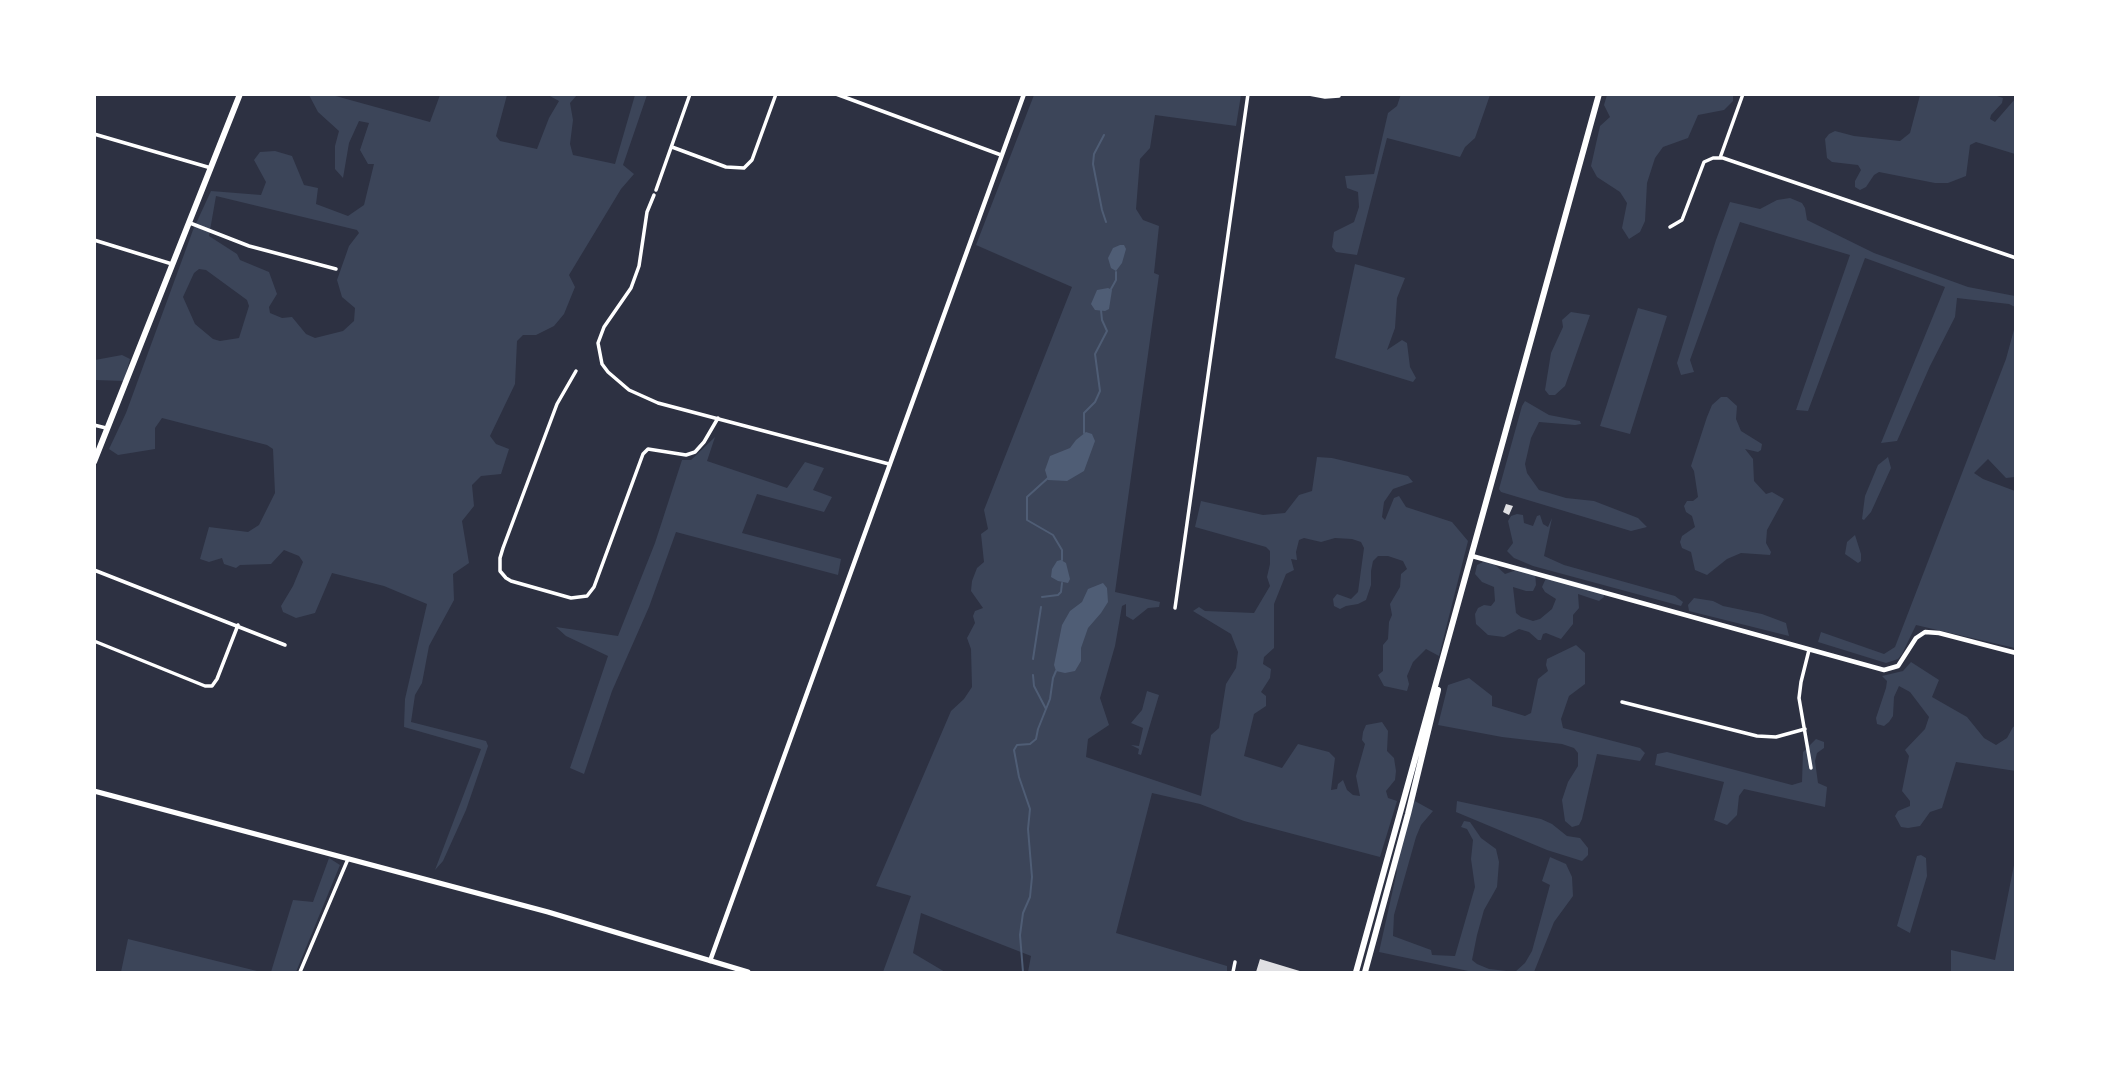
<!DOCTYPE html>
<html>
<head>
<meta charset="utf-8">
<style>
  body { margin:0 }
  #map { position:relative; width:2110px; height:1067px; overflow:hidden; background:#2d3142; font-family:Helvetica,sans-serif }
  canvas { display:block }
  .frame { position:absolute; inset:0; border:96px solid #fff; pointer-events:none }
</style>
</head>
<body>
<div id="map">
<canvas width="2110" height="1067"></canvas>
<div class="frame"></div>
</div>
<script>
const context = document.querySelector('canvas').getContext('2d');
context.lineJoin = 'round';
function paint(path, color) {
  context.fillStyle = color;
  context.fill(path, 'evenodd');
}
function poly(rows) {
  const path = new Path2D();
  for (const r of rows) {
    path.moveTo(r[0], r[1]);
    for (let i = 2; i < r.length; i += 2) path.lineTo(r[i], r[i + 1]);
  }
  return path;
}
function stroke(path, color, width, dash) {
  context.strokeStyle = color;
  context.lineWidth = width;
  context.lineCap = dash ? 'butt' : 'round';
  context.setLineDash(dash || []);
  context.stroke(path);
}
paint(poly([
  [1401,94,1490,95,1475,138,1465,147,1460,157,1387,138,1357,255,1336,252,1332,247,1334,232,1354,222,1359,207,1358,192,1347,188,1345,176,1374,174,1388,113,1397,106],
  [1991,94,2003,98,2002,103,1991,115,1990,119,1995,122,2015,99,2015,154,1976,142,1970,145,1966,176,1948,183,1935,183,1879,172,1874,175,1866,187,1860,190,1855,187,1855,181,1861,170,1858,165,1832,162,1827,158,1825,139,1829,134,1835,131,1854,136,1900,141,1910,133,1920,95],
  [309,95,332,95,430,122,440,95,507,95,496,136,500,141,537,149,549,118,559,101,548,95,577,95,570,103,573,120,570,144,573,155,615,164,635,95,647,95,623,165,634,174,621,189,569,275,575,287,564,314,554,326,536,335,523,335,517,341,515,384,490,436,496,444,509,449,501,474,481,476,472,485,474,506,462,521,469,563,453,574,454,600,429,646,422,683,415,695,411,722,486,741,488,746,466,810,443,861,435,870,481,749,404,727,405,699,427,604,384,586,332,573,315,613,296,618,283,612,281,606,293,586,303,562,299,556,284,550,271,564,240,565,236,568,224,564,222,558,209,562,200,559,209,527,248,532,259,525,275,493,273,449,267,445,162,418,155,428,155,449,118,455,109,449,126,413,193,230,211,191,261,195,266,182,254,160,260,152,275,151,292,156,304,185,318,188,316,204,348,216,364,205,374,164,368,164,360,150,369,123,359,121,349,143,343,178,335,169,335,146,339,131,318,112],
  [216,196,357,230,359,233,349,246,337,280,342,297,355,308,354,321,343,331,315,338,306,334,292,317,282,318,270,313,269,307,277,294,269,272,240,260,237,254,209,236],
  [199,269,206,270,247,300,249,306,239,338,220,341,213,339,195,324,183,297,194,273],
  [1034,95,1241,95,1236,126,1155,115,1150,148,1140,159,1136,209,1143,220,1159,226,1154,273,1159,275,1115,592,1160,602,1159,607,1148,608,1133,620,1126,616,1126,604,1122,606,1115,646,1100,698,1109,725,1088,739,1086,757,1201,796,1211,735,1219,728,1226,684,1236,668,1238,652,1231,634,1193,611,1199,607,1205,611,1254,613,1270,586,1267,577,1270,564,1270,551,1266,547,1195,527,1201,501,1263,515,1285,513,1299,495,1312,491,1317,457,1332,458,1408,476,1413,482,1393,489,1384,502,1382,517,1385,520,1394,498,1399,496,1406,507,1452,522,1468,541,1439,656,1426,649,1413,662,1407,676,1409,684,1407,691,1384,686,1378,675,1383,671,1383,645,1388,639,1389,622,1392,615,1390,604,1400,587,1401,574,1407,569,1403,561,1388,556,1378,556,1373,561,1371,571,1371,585,1366,600,1358,604,1346,606,1340,609,1334,606,1333,599,1337,594,1351,599,1358,592,1364,548,1361,542,1352,539,1335,538,1321,542,1304,538,1299,540,1296,552,1297,560,1291,559,1294,570,1286,574,1274,604,1274,648,1264,657,1263,664,1271,669,1270,678,1261,692,1266,696,1266,706,1254,714,1244,756,1282,768,1298,744,1329,752,1335,758,1331,790,1337,789,1338,784,1343,780,1347,790,1353,795,1360,796,1356,776,1365,744,1362,740,1363,732,1366,725,1382,722,1388,731,1387,751,1394,758,1396,771,1395,780,1386,791,1388,798,1397,801,1380,857,1244,821,1200,804,1152,793,1116,933,1227,966,1227,972,1028,972,1031,956,921,913,913,953,945,972,883,972,911,896,876,886,951,711,964,699,972,687,971,649,967,638,975,623,973,616,975,611,983,608,971,591,972,581,977,568,984,562,981,534,988,529,984,510,1072,287,976,245],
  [1607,95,1733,95,1733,101,1724,110,1698,115,1688,138,1663,147,1655,158,1647,183,1645,221,1640,232,1629,239,1622,228,1627,203,1620,192,1597,177,1591,166,1600,126,1610,117,1604,105],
  [1790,198,1802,203,1805,208,1807,220,1874,253,1968,287,2015,296,2015,307,2009,304,1957,298,1955,317,1930,366,1897,441,1881,443,1945,287,1865,258,1808,411,1796,410,1850,255,1740,222,1690,360,1694,372,1681,375,1677,363,1716,240,1730,202,1760,209,1777,200],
  [1355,264,1405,278,1397,298,1395,328,1387,350,1402,340,1407,343,1410,367,1416,378,1413,382,1335,358],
  [1638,308,1667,316,1630,434,1600,426],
  [1571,312,1590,315,1565,386,1555,395,1549,395,1545,390,1551,353,1563,327,1562,320],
  [2015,326,2015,477,2006,478,1988,459,1974,473,1983,479,2015,491,2015,648,1916,625,1902,654,1898,659,1886,663,1818,642,1821,632,1884,654,1895,647,2006,359],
  [122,355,130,359,124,381,95,380,95,360],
  [1721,397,1727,397,1737,406,1736,419,1741,431,1762,444,1761,450,1758,452,1745,449,1753,459,1754,481,1766,494,1772,492,1784,499,1767,530,1766,543,1771,552,1770,555,1741,553,1727,559,1707,575,1695,570,1691,552,1682,548,1680,542,1682,536,1695,527,1692,516,1686,512,1684,506,1687,501,1693,501,1698,497,1694,471,1691,466,1707,417,1712,405],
  [1525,401,1549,415,1580,421,1581,424,1575,425,1539,422,1531,438,1525,464,1527,473,1539,490,1566,498,1594,501,1638,518,1647,527,1631,531,1501,492,1499,489,1522,406],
  [715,437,707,461,787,488,805,462,824,468,813,490,832,497,824,512,757,494,742,533,841,559,838,575,676,532,649,607,612,691,584,774,570,768,608,656,566,636,556,627,618,636,655,543,682,460,691,460],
  [1888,457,1891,468,1871,512,1864,520,1862,519,1865,496,1878,465],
  [1517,514,1523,515,1524,523,1533,526,1537,516,1540,515,1543,524,1548,527,1552,518,1544,556,1564,565,1675,596,1683,602,1681,606,1533,566,1514,558,1507,551,1513,543,1508,521,1511,516],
  [1855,535,1861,554,1861,561,1858,563,1845,554,1847,542],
  [1483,562,1493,563,1505,574,1525,567,1535,571,1536,585,1533,591,1526,591,1513,587,1516,613,1521,617,1533,621,1540,619,1552,609,1556,599,1545,592,1542,587,1547,576,1551,575,1603,589,1604,597,1599,601,1578,594,1579,608,1573,615,1573,624,1561,639,1546,633,1543,634,1541,640,1538,640,1529,632,1519,629,1504,637,1488,635,1476,624,1475,614,1478,608,1484,605,1491,606,1495,601,1494,587,1482,582,1475,574,1477,565],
  [1694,598,1713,601,1723,606,1762,614,1786,623,1789,636,1689,611,1688,605],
  [1576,645,1585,653,1585,684,1569,696,1561,719,1563,728,1640,748,1645,753,1640,761,1597,754,1582,819,1579,825,1572,827,1565,821,1562,800,1568,782,1578,766,1578,753,1574,748,1562,744,1502,737,1438,725,1448,685,1469,678,1492,696,1492,706,1525,716,1531,713,1538,679,1548,671,1546,665,1547,659],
  [1911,662,1939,680,1932,697,1967,717,1984,738,1996,745,2007,738,2013,727,2015,726,2016,771,1956,762,1942,808,1930,812,1920,826,1908,828,1901,827,1895,816,1898,811,1910,806,1910,801,1902,791,1909,756,1905,750,1925,729,1929,717,1910,692,1899,686,1894,697,1893,716,1889,722,1884,726,1877,724,1876,718,1886,688,1887,681,1882,676,1903,671],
  [1147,691,1159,695,1141,755,1138,754,1139,749,1131,745,1139,746,1143,728,1131,723,1142,710],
  [1816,739,1824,742,1824,748,1817,753,1815,761,1818,783,1827,787,1825,807,1744,789,1739,796,1737,815,1727,825,1714,820,1724,782,1655,765,1657,754,1667,752,1792,785,1802,782,1803,752],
  [1413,800,1433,811,1421,825,1416,837,1394,915,1393,936,1431,950,1432,955,1455,956,1475,887,1471,859,1473,840,1467,829,1461,827,1464,821,1470,822,1481,838,1496,849,1499,862,1497,887,1484,910,1477,935,1472,960,1477,964,1489,969,1515,972,1525,963,1532,951,1550,885,1542,881,1550,857,1566,864,1572,877,1573,896,1554,922,1534,972,1473,972,1379,952,1397,871,1395,868],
  [1457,801,1541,819,1552,824,1567,836,1580,838,1588,848,1588,855,1582,861,1547,850,1456,812],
  [1921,855,1926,858,1927,876,1910,933,1897,926,1917,856],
  [329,858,340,865,296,972,271,972,293,900,313,902],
  [2015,860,2015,972,1951,972,1951,950,1995,960],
  [128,939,261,972,121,972]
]), '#3c4559');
paint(poly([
  [1120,245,1124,245,1126,249,1122,263,1116,271,1111,268,1108,258,1113,248],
  [1108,288,1112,290,1109,309,1105,311,1095,310,1091,304,1097,290],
  [1086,432,1092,434,1095,441,1084,471,1067,481,1048,480,1045,470,1050,456,1070,448,1076,440],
  [1061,560,1066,563,1070,579,1068,583,1058,581,1051,577,1052,569,1057,561],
  [1103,583,1107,588,1108,602,1101,613,1088,628,1081,648,1081,661,1075,671,1065,673,1056,671,1054,665,1062,625,1070,611,1082,602,1088,589]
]), '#4f5d75');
stroke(poly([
  [1104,135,1094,154,1093,164,1102,210,1106,222],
  [1111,289,1116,280,1116,272],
  [1084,433,1084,413,1095,402,1100,391,1095,354,1107,331,1102,320,1101,310],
  [1048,478,1027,497,1027,520,1053,535,1062,550,1062,560],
  [1042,597,1058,595,1061,592,1062,583],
  [1033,659,1041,607],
  [1033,675,1034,686,1046,709],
  [1023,972,1020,935,1023,913,1030,897,1032,877,1028,829,1030,809,1019,777,1014,750,1017,745,1030,744,1036,739,1038,729,1050,699,1053,678,1056,671]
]), '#4f5d75', 2);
paint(poly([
  [1506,504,1513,506,1509,515,1503,512],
  [1260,959,1303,972,1256,972]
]), '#e0e0e3');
stroke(poly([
  [836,94,1001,155],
  [1309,94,1325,97,1339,96],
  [94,134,211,168],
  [672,147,726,167,744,168,752,160,776,94],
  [1720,158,1743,94],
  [656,190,690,94],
  [654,195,647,212,639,266,631,288,604,327,598,343,602,364,608,372,629,390,658,403,889,464],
  [190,223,249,246,336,269],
  [1670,227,1682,220,1704,162,1713,158,1723,158,2016,258],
  [94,240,172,264],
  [576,371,557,404,503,548,500,558,500,571,506,578,511,581,571,598,587,596,594,587,643,454,648,449,686,455,695,452,704,442,718,418],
  [94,425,106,428],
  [94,570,285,645],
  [1175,608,1248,94],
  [94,641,205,686,212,686,217,679,238,625],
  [1809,650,1801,682,1799,698,1811,768],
  [1622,702,1757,736,1776,737,1805,729],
  [300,972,348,859],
  [1233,972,1235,962]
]), '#fff', 3.5);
stroke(poly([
  [1472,556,1884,670,1898,666,1916,638,1925,632,1939,633,2016,653],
  [710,961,1024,94]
]), '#fff', 4.5);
stroke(poly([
  [94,791,548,912,748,972]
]), '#fff', 5);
stroke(poly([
  [94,462,240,94],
  [1356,972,1599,94],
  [1365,972,1408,814,1438,690]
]), '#fff', 6);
</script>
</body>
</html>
